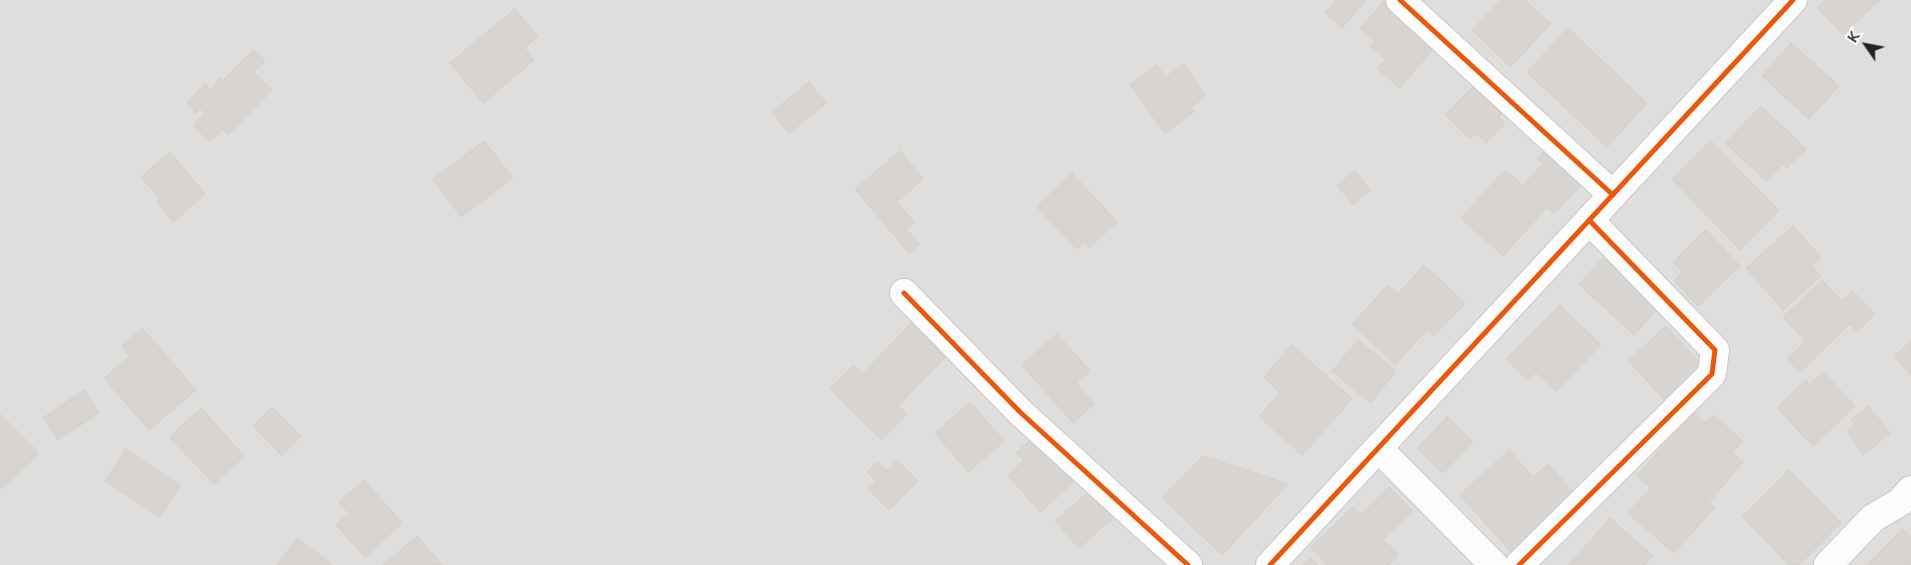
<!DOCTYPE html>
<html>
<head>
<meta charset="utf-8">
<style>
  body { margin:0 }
  #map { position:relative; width:1911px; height:565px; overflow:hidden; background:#f0eeeb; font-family:Mulish,sans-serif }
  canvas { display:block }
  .north { position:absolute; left:1841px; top:20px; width:50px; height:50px; -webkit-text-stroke:4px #fff; paint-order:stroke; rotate:303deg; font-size:14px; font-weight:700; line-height:20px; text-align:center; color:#222 }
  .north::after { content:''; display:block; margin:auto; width:18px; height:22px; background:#222; clip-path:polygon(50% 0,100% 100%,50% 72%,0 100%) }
</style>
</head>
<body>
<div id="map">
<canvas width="1911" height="565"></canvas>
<div class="north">K</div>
</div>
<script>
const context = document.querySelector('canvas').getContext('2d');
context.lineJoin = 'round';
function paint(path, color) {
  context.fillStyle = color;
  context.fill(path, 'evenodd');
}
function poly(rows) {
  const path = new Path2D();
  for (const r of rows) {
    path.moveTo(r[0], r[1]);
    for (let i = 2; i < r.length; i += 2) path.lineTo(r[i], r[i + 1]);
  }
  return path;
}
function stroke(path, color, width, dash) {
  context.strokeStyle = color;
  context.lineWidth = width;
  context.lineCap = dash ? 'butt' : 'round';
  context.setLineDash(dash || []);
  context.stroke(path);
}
paint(poly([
  [0,0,1911,0,1911,565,0,565]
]), '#dfdedc');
const building = poly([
  [1336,0,1366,0,1342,28,1325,13,1336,0],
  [1385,0,1437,44,1400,88,1377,69,1386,59,1370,46,1375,41,1360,28,1385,0],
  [1501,0,1525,0,1551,24,1510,67,1472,30,1501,0],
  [1825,0,1880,0,1843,34,1817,7,1825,0],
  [515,9,538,37,524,48,534,60,483,103,450,63,515,9],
  [1568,28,1647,103,1607,147,1527,72,1568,28],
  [1791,43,1839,86,1809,119,1762,76,1791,43],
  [253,50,265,61,254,72,272,90,228,135,223,129,210,142,193,125,205,113,200,108,196,113,187,103,205,84,210,90,220,78,223,81,253,50],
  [1184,64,1206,96,1191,107,1195,111,1165,133,1130,85,1156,65,1166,77,1184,64],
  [1479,81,1507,109,1499,117,1505,123,1486,143,1476,133,1470,139,1445,115,1479,81],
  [809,82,826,103,789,133,772,112,809,82],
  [1761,106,1806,149,1787,168,1783,164,1766,181,1726,143,1761,106],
  [484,141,513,178,461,217,433,179,484,141],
  [1711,141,1779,211,1740,250,1672,179,1711,141],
  [1547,149,1583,183,1554,214,1524,185,1543,164,1537,159,1547,149],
  [900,151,923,179,897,202,914,222,906,229,919,244,909,253,855,189,900,151],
  [170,152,205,194,173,222,157,202,160,199,141,177,170,152],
  [1505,170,1547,207,1503,256,1461,218,1505,170],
  [1355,171,1370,190,1353,205,1337,185,1355,171],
  [1072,173,1117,222,1090,247,1085,242,1077,249,1037,207,1072,173],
  [1793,226,1821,257,1812,266,1821,276,1783,310,1746,268,1793,226],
  [1706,230,1740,266,1698,306,1674,281,1682,272,1673,262,1706,230],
  [1609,252,1663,303,1634,335,1579,284,1609,252],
  [1424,265,1465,303,1434,336,1427,330,1395,364,1352,324,1388,285,1398,294,1424,265],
  [1822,280,1842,301,1853,291,1875,314,1857,332,1850,324,1800,372,1787,359,1806,341,1783,317,1822,280],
  [1560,305,1601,345,1556,391,1536,372,1528,380,1506,359,1560,305],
  [912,322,947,355,898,406,907,414,882,440,830,389,853,365,863,374,912,322],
  [1666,326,1704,367,1667,402,1628,361,1666,326],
  [142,328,196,390,149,430,104,378,130,356,122,346,142,328],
  [1057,334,1090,371,1076,383,1094,404,1073,423,1022,365,1057,334],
  [1358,340,1396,371,1371,403,1332,371,1358,340],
  [1911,340,1911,375,1894,357,1911,340],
  [1292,345,1352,399,1302,455,1259,416,1280,393,1264,377,1292,345],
  [1823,372,1855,406,1813,446,1777,408,1806,380,1810,385,1823,372],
  [84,390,99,413,58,440,43,418,84,390],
  [970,402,1004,441,968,472,935,433,970,402],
  [1868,406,1890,433,1863,455,1847,431,1854,425,1851,420,1868,406],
  [272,407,301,436,282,456,253,426,272,407],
  [201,408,244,456,214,484,170,437,201,408],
  [1694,412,1706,423,1713,415,1743,441,1732,453,1743,462,1709,502,1656,454,1694,412],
  [0,414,39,453,2,489,0,487,0,414],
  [1447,417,1473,442,1443,473,1417,448,1447,417],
  [1037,434,1077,479,1040,512,1008,475,1024,461,1016,453,1037,434],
  [126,449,181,486,160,517,105,481,126,449],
  [1509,450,1533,477,1548,464,1576,495,1512,553,1460,495,1509,450],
  [1656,454,1715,507,1674,553,1628,513,1651,488,1637,476,1656,454],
  [1203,456,1288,484,1222,555,1162,498,1203,456],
  [897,460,918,481,889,510,868,489,876,481,867,472,877,462,887,471,897,460],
  [1789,470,1841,523,1799,565,1789,565,1742,517,1789,470],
  [364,480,402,523,365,557,336,525,349,513,339,502,364,480],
  [1389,487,1413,511,1383,539,1399,555,1389,565,1328,565,1311,547,1353,507,1361,515,1389,487],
  [1091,490,1115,516,1079,548,1055,521,1091,490],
  [1610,518,1653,556,1645,565,1569,565,1610,518],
  [1903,529,1911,537,1911,565,1867,565,1903,529],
  [417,536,442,565,383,565,417,536],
  [297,538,333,565,277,565,297,538],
  [1310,558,1318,565,1303,565,1310,558]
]);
paint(building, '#d7d4d2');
stroke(building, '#d3d0cc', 1);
const minor = poly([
  [1400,0,1613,195],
  [904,293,1020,412,1188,565],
  [1378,448,1494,565],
  [1270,565,1793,0],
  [1519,565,1712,374,1715,350,1589,220],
  [1828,565,1873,518,1900,502,1911,490]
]);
stroke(minor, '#c9c8c7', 30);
stroke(minor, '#fdfcfc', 28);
stroke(poly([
  [1400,0,1613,195],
  [904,293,1020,412,1188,565],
  [1270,565,1793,0],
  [1519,565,1712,374,1715,350,1589,220]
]), '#e8590c', 5);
</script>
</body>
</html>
